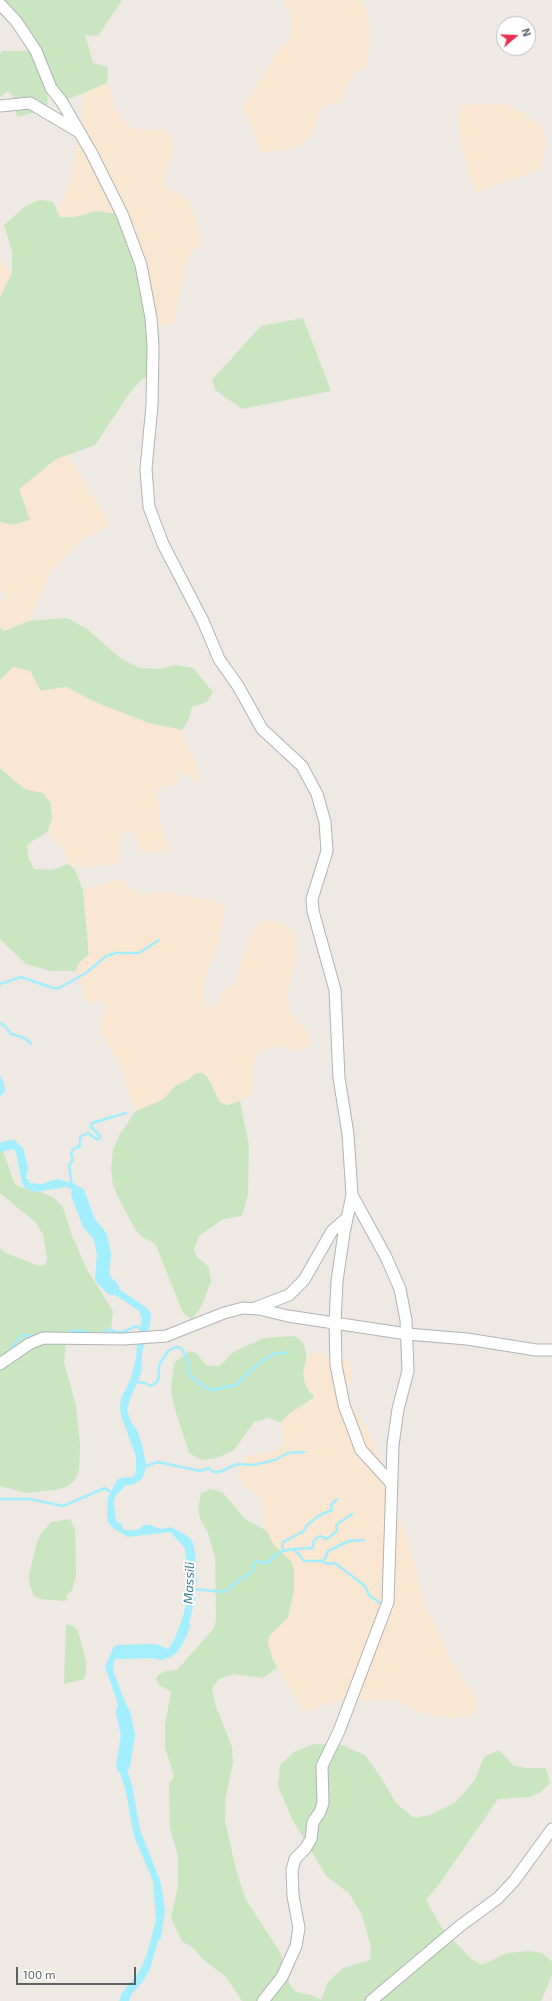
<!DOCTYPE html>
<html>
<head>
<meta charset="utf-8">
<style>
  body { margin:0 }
  #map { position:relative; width:552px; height:2001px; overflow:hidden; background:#eee9e3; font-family:"Exo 2",sans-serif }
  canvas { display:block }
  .north { position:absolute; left:496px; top:16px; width:40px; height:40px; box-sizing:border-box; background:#fff; border:1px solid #bec0c1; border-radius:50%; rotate:71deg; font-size:11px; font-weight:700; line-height:16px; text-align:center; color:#5c6264 }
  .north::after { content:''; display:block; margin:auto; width:14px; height:18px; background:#e92f4f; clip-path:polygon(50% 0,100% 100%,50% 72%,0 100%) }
  .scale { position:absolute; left:16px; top:1967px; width:120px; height:18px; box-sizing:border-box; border:2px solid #5c6264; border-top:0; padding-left:5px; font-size:12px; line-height:14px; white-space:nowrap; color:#5c6264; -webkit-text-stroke:3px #fff; paint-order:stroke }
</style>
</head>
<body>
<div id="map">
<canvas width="552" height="2001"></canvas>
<div class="north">N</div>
<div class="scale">100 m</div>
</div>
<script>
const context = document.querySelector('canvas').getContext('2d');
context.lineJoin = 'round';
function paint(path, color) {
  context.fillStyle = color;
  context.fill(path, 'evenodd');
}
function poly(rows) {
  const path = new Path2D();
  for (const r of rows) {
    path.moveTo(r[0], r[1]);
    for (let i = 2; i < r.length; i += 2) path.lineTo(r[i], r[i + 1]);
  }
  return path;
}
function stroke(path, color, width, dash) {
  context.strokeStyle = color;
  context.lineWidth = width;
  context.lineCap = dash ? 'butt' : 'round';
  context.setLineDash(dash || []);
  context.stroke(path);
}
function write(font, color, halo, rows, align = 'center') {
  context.font = font + ' "Exo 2",sans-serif';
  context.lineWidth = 4;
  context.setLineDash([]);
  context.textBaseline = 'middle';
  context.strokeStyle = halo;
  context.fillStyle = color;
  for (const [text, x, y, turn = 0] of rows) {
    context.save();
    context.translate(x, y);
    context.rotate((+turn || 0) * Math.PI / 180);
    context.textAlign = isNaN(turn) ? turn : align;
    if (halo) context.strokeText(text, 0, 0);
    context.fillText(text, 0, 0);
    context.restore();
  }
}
paint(poly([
  [0,0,122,0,98,36,85,35,93,63,108,67,107,83,62,102,51,89,47,93,48,109,17,117,13,96,8,91,0,97,0,55,2,51,36,51],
  [40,200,53,202,60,217,73,217,96,211,122,214,141,265,153,373,140,381,129,394,95,445,55,460,30,520,13,525,0,522,0,297,12,272,12,251,4,225,26,206],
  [303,318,331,391,242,409,215,390,212,380,261,326],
  [67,618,87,629,120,658,139,668,159,669,176,665,193,668,213,692,207,702,192,707,188,721,182,730,149,723,97,703,66,687,40,691,30,671,13,667,0,680,0,627,4,631,28,621],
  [0,768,25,789,43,793,51,803,52,819,48,831,27,845,28,857,34,869,52,870,68,864,74,868,83,890,89,954,79,963,76,971,51,971,26,964,0,939],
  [196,1073,203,1073,209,1079,220,1102,227,1105,240,1101,249,1146,248,1194,242,1216,223,1219,199,1236,194,1249,196,1256,209,1267,211,1282,200,1309,192,1319,183,1313,155,1243,143,1238,135,1229,119,1199,113,1185,111,1169,113,1150,120,1134,136,1111,163,1099,175,1086,189,1079],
  [3,1151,15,1185,35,1192,41,1192,54,1198,63,1207,71,1233,86,1268,113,1311,111,1330,104,1331,98,1335,84,1331,70,1331,67,1334,64,1362,76,1406,80,1445,79,1470,75,1480,66,1487,54,1490,26,1493,0,1486,0,1248,6,1253,39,1266,46,1264,47,1258,43,1234,35,1222,0,1193,0,1152],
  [295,1336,303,1343,306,1351,306,1361,314,1398,290,1413,281,1423,270,1418,254,1422,234,1450,217,1458,201,1460,189,1453,174,1407,171,1388,174,1363,190,1351,196,1353,207,1366,219,1366,235,1351,264,1338],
  [211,1489,222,1492,245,1519,267,1531,274,1545,291,1561,294,1569,294,1591,288,1618,269,1636,273,1659,277,1668,263,1678,233,1674,219,1679,212,1688,215,1704,232,1747,233,1763,226,1795,225,1821,236,1870,246,1900,280,1952,290,1985,296,1992,312,1995,321,2000,328,1982,343,1968,370,1960,371,1947,362,1915,349,1893,327,1877,292,1819,278,1786,280,1765,294,1752,314,1744,342,1745,365,1755,382,1779,396,1803,414,1818,430,1815,456,1802,475,1780,484,1757,499,1750,514,1766,527,1768,546,1768,550,1783,541,1792,529,1797,498,1799,440,1883,426,1900,442,1928,471,1959,482,1965,507,1953,529,1951,542,1953,552,1962,552,1975,541,2001,242,2001,226,1977,204,1960,194,1949,182,1941,171,1918,178,1886,178,1856,170,1829,169,1784,174,1776,165,1748,165,1724,171,1691,160,1686,156,1680,158,1675,166,1671,177,1670,214,1628,216,1620,215,1557,208,1533,200,1519,198,1508,201,1493],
  [70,1519,75,1529,76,1575,72,1591,67,1594,67,1600,65,1601,40,1599,34,1596,30,1586,29,1574,37,1543,40,1535,51,1522],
  [66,1624,74,1626,78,1631,86,1661,86,1673,84,1679,64,1684]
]), '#c9e6c0');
paint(poly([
  [284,0,360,0,368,16,370,38,367,67,353,73,341,102,320,108,312,135,299,147,263,153,243,108,280,48,289,42,293,12,283,6],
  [107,83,115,108,129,126,143,131,162,129,167,131,173,142,173,151,167,165,164,183,168,189,183,195,192,207,200,237,199,247,188,254,174,322,170,325,159,324,151,318,122,214,96,211,73,217,60,217,57,210,65,196,71,179,81,123,83,94],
  [489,103,510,105,541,125,546,139,541,169,478,192,473,185,461,146,458,111,463,105],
  [0,261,12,272,0,297],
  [67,455,110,523,106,527,82,540,51,572,28,621,4,631,0,627,0,605,6,597,0,586,0,522,13,525,30,520,19,489,55,460],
  [13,667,30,671,41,691,66,687,97,703,148,723,182,730,185,743,195,761,201,785,177,769,177,785,157,787,160,821,163,833,172,850,139,854,136,833,125,832,120,839,119,861,114,865,74,868,68,864,63,848,50,837,48,831,52,819,51,803,43,793,25,789,0,768,0,680],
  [121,879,137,893,146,894,159,891,215,901,225,907,218,945,205,979,202,1003,205,1007,217,1005,225,987,236,984,242,958,251,934,261,921,274,921,288,926,296,937,297,953,287,997,289,1008,297,1024,307,1030,311,1041,306,1049,297,1052,277,1044,256,1055,253,1061,253,1089,249,1097,227,1105,220,1102,209,1079,203,1073,196,1073,189,1079,175,1086,163,1099,136,1111,125,1084,124,1072,103,1036,100,1025,106,1006,103,1001,88,1004,76,971,79,963,89,954,83,890],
  [318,1352,328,1357,347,1360,352,1367,352,1379,346,1386,346,1394,373,1439,384,1468,396,1512,405,1531,425,1605,455,1668,473,1694,477,1705,475,1712,467,1716,451,1718,437,1716,417,1712,402,1701,337,1700,310,1711,303,1710,273,1659,268,1644,269,1636,288,1618,294,1591,294,1569,291,1561,274,1545,267,1531,263,1519,262,1499,258,1493,244,1488,238,1475,244,1457,253,1454,268,1453,279,1449,284,1442,281,1423,290,1413,314,1398,314,1394,310,1393,305,1384,303,1373,306,1360,311,1353]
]), '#fae7d2');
paint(poly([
  [0,1075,4,1084,5,1091,0,1097],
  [9,1140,14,1140,23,1148,28,1168,26,1177,30,1183,41,1184,58,1179,77,1185,84,1195,89,1213,87,1213,82,1209,72,1190,66,1187,35,1192,25,1188,22,1183,16,1152,13,1149,0,1152,0,1143],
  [105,1274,116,1287,147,1308,151,1314,150,1325,142,1353,141,1373,130,1399,127,1411,131,1422,137,1430,142,1445,146,1464,145,1471,142,1479,132,1485,126,1485,116,1495,114,1500,115,1517,117,1522,122,1524,122,1528,125,1530,137,1530,144,1525,150,1525,161,1529,171,1527,189,1537,193,1543,195,1554,197,1581,194,1591,195,1599,189,1623,190,1627,182,1645,176,1653,169,1658,144,1656,143,1650,153,1647,165,1650,170,1647,175,1638,182,1620,189,1592,185,1548,170,1532,128,1537,113,1528,108,1522,107,1515,108,1498,117,1480,120,1478,133,1477,136,1472,136,1457,121,1415,120,1408,121,1399,131,1378,136,1358,137,1344,142,1319,139,1311,114,1294,99,1281,100,1275],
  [129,1647,135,1649,137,1654,122,1654,116,1656,113,1665,114,1673,129,1712,129,1729,124,1733,116,1698,105,1667,111,1653,118,1648],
  [126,1748,129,1749,125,1764,132,1785,140,1830,161,1883,165,1911,161,1938,158,1941,150,1969,143,1981,131,1995,129,2001,119,2001,122,1993,139,1972,147,1954,156,1920,153,1881,134,1836,125,1788,118,1767]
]), '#a3eeff');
stroke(poly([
  [0,984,21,977,53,988,59,988,86,973,106,956,116,953,139,953,159,940],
  [0,1023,5,1026,11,1034,25,1038,31,1044],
  [72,1186,69,1165,73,1160,71,1154,73,1149,80,1146,80,1137,88,1133,96,1139,99,1139,100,1136,91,1127,92,1123,126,1113],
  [67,1334,70,1331,84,1331,93,1334],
  [98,1335,104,1331,111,1330,116,1332,123,1332,136,1326,143,1330],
  [7,1353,20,1337,25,1335,36,1337],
  [136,1382,145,1383,151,1386,157,1382,159,1376,159,1365,168,1351,176,1347,181,1348,184,1353,188,1361,188,1372,191,1376,206,1388,212,1390,236,1385,252,1369,267,1358,274,1354,289,1352],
  [143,1467,158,1462,200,1471,208,1468,214,1472,220,1472,237,1464,254,1465,275,1460,288,1453,304,1452],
  [0,1499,30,1499,63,1506,105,1488,112,1493],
  [292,1549,313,1548,314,1540,320,1536,327,1539,337,1531,336,1525,352,1514],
  [284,1551,282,1547,283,1542,304,1531,307,1525,320,1515,332,1510,331,1505,337,1499],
  [321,1561,328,1564,335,1563,344,1570,365,1586,369,1595,380,1603],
  [193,1589,225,1592,239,1580,252,1572,254,1563,257,1561,267,1563,280,1552,292,1549,299,1554,304,1561,321,1561,325,1559,328,1551,349,1541,364,1540]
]), '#a3eeff', 2.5);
stroke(poly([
  [78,1194,89,1223,100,1236,104,1254,102,1278,112,1288],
  [119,1652,152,1651,161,1653],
  [123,1712,128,1735,123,1766]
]), '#a3eeff', 14);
const minor = poly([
  [0,4,16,21,36,51,51,88,62,102,91,152,122,214,141,265,151,318,153,346,152,405,146,469,149,507,163,544,203,621,219,659,238,686,262,729,302,766,317,794,325,822,327,851,312,899,313,911,335,990,339,1078,348,1134,352,1195,386,1257,400,1289,406,1320,408,1371,398,1409,393,1445,388,1602,339,1731,322,1766,323,1803,320,1812,313,1822,311,1839,305,1849,295,1859,292,1870,293,1896,299,1928,296,1946,282,1977,263,2001],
  [0,106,30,103,79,132],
  [352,1195,344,1233,337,1281,335,1323,336,1365,344,1405,361,1450,392,1484],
  [255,1308,289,1295,304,1280,332,1231,347,1218],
  [0,1364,29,1344,43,1338,124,1339,166,1336,224,1313,243,1308,259,1309,288,1316,407,1334,467,1339,536,1350,552,1350],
  [371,2001,460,1926,498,1898,514,1881,552,1829]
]);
stroke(minor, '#afb4b6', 13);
stroke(minor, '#fff', 11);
write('italic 13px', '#387e96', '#fff', [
  ["Massili",189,1583,-88]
]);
</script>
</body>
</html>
